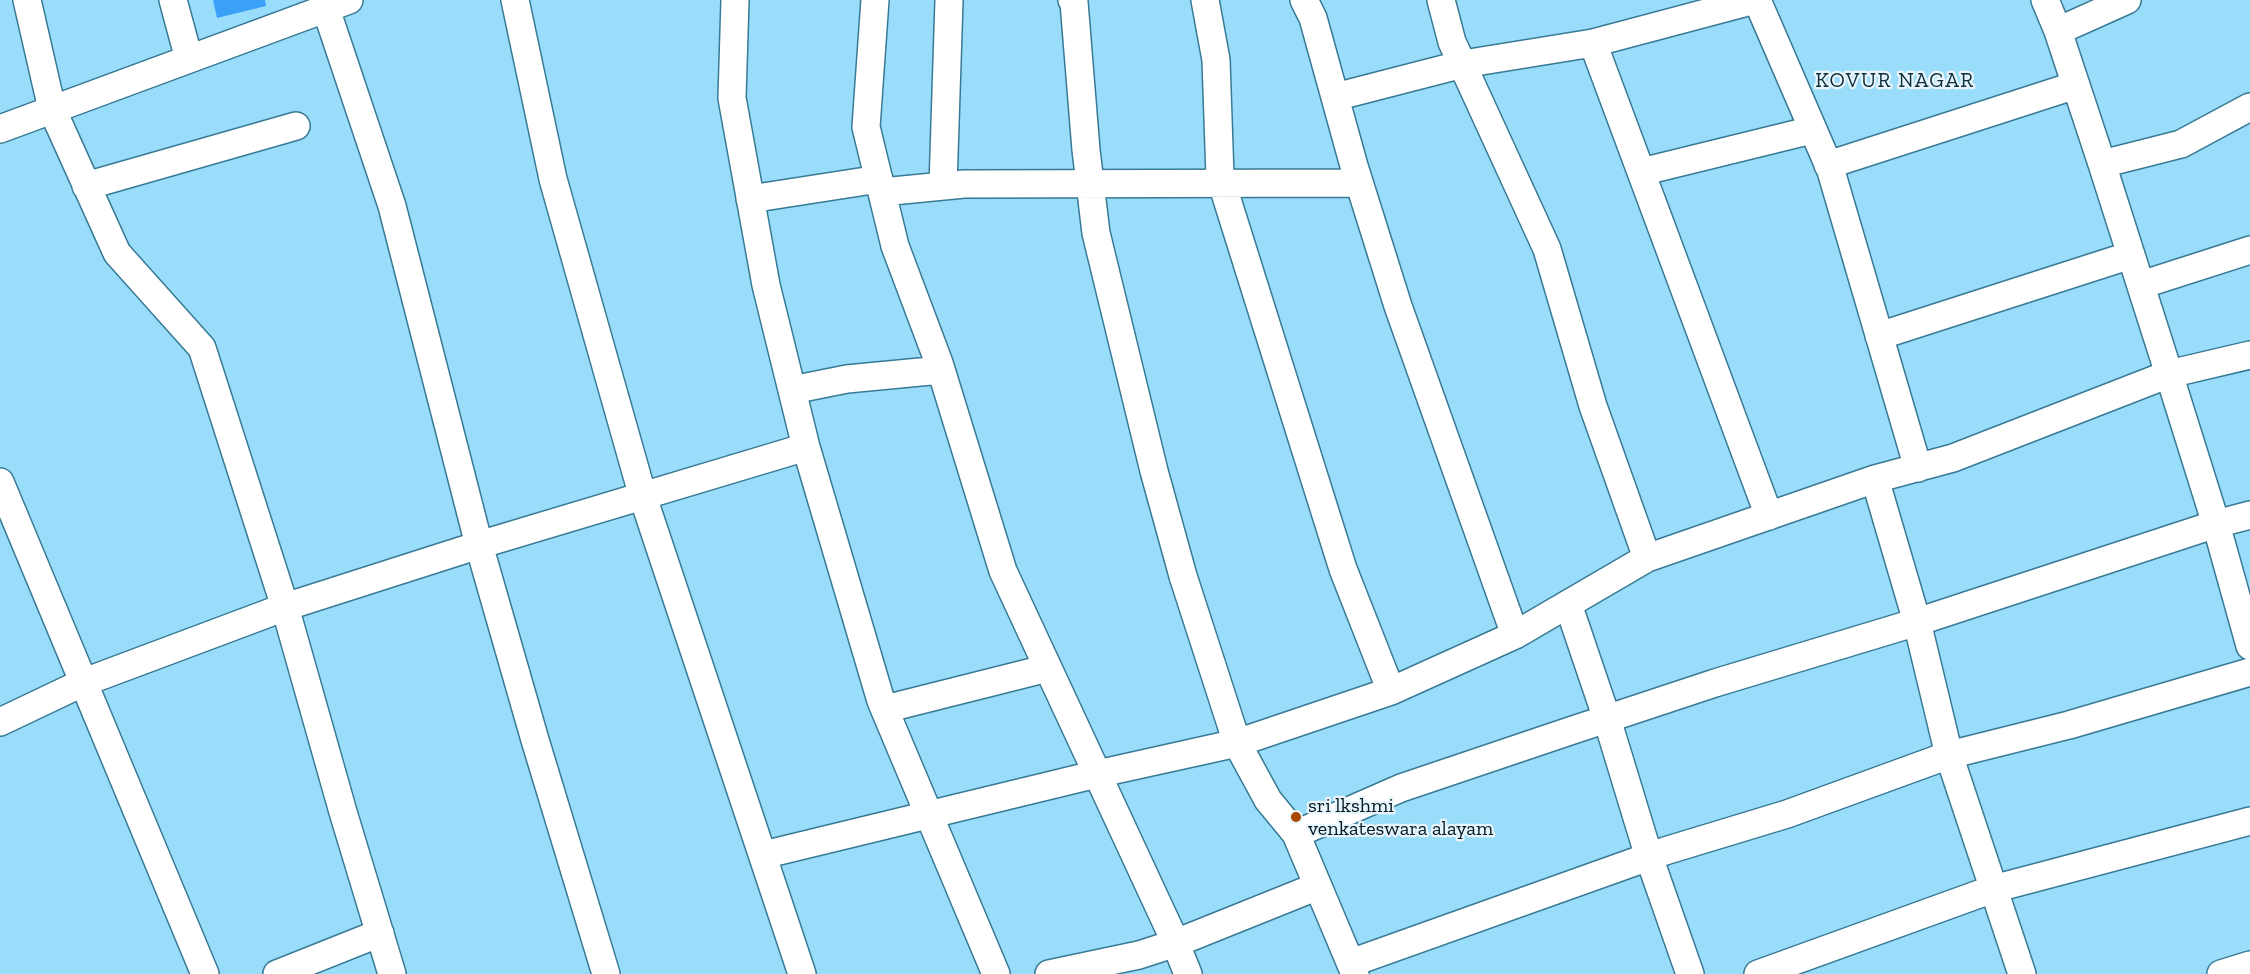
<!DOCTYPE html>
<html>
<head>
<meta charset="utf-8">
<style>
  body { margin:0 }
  canvas { display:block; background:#9addfb }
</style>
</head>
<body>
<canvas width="2250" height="974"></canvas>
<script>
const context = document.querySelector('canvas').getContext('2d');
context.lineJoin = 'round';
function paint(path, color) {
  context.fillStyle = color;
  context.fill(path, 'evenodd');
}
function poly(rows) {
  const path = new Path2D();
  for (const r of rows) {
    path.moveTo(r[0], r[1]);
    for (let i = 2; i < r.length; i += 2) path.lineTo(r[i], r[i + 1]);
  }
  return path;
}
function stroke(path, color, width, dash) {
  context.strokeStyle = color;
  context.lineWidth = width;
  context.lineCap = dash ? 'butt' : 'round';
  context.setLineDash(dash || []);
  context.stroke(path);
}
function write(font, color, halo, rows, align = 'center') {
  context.font = font + ' "Zilla Slab",serif';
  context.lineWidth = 4.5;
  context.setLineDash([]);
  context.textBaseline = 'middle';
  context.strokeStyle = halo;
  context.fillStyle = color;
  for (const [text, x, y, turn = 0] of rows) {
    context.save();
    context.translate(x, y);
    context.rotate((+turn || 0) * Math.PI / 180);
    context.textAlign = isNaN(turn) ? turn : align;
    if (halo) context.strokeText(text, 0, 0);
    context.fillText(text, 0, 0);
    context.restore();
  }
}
paint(poly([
  [213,0,265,0,266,6,217,18]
]), '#3aa1f6');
const minor = poly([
  [27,0,52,109,117,253,202,348,285,607,343,812,392,974],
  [173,0,189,59],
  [515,0,553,179,643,497,802,974],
  [735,0,732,98,766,285,806,447,881,701,996,974],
  [875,0,866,127,895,246,939,363,1003,571,1173,937,1188,974],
  [1072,0,1074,2,1086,150,1096,233,1154,471,1183,576,1237,743,1268,800,1296,834,1355,974],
  [1205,0,1216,60,1220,177,1343,569,1391,691],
  [1304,0,1313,18,1354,166,1398,306,1515,635],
  [1441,0,1452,42,1547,249,1593,406,1647,558],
  [1755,0,1593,43,1769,516],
  [1757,0,1831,171,1918,468],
  [2045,0,2058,31,2102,164,2169,374,2216,524,2250,646],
  [326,9,392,206,479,545,535,740,606,974],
  [2058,31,2127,0],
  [1335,97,1463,64,1593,43],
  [0,129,349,0],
  [2102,164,2181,144,2250,107],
  [1828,165,2076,85],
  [1641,172,1812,130],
  [86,186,296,126],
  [943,186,949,0],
  [882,192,964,184,1359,183],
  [750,199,879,179],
  [2141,285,2250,250],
  [1879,336,2131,255],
  [792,390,847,379,941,370],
  [1875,479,1917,622,1949,755,2022,974],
  [0,482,205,974],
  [1568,604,1607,719,1649,857,1690,974],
  [885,709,1048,668],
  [0,722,82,683,285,607,479,545,806,447],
  [1296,834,1401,788,1570,731,1715,683,1917,622,2216,524,2250,515],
  [763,855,1097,774,1237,743,1391,691,1515,635,1647,558,1875,479,1953,458,2169,374,2250,355],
  [1351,963,1665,851,1787,814,1949,755,2069,725,2250,672],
  [277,974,380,933],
  [1049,974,1139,955,1176,943,1318,886],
  [1758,974,1993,889,2250,821],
  [2221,974,2250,965]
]);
stroke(minor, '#387a95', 30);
stroke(minor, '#fff', 27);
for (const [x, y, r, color] of [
  [1296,817,6,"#a94900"]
]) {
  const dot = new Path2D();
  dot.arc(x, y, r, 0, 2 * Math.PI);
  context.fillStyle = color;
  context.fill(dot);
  stroke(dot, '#e9f5fb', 2);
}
write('20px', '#001924', '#e9f5fb', [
  ["sri lkshmi",1308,806],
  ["venkateswara alayam",1308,829]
], 'left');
context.letterSpacing = '1.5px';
write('21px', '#0b2f3d', '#e9f5fb', [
  ["KOVUR NAGAR",1895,81]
]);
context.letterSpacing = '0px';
</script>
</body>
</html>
